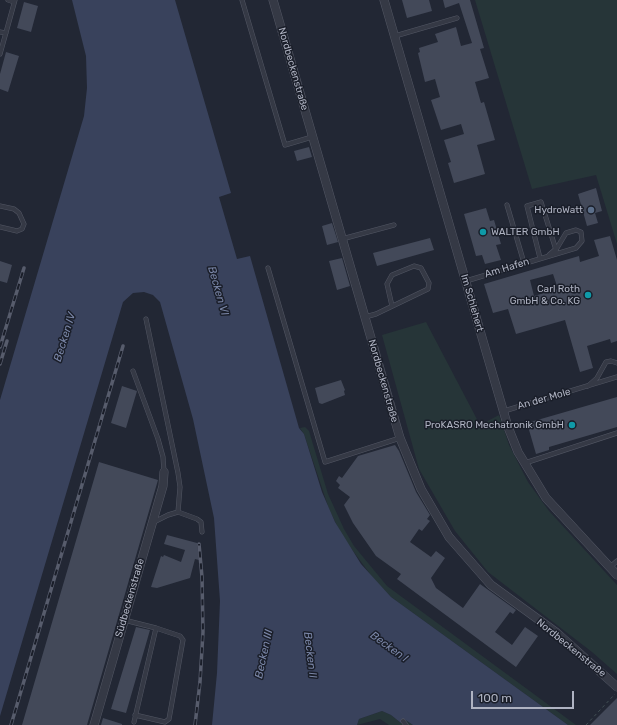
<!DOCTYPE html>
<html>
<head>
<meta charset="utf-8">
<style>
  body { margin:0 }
  #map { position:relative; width:617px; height:725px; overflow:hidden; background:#222734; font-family:Rubik,sans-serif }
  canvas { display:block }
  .scale { position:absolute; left:471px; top:691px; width:103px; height:18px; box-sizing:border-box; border:2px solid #afb3c2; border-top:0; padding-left:5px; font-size:12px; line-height:14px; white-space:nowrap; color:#afb3c2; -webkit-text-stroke:3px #1a1e29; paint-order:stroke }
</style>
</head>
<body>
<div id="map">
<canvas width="617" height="725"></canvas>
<div class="scale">100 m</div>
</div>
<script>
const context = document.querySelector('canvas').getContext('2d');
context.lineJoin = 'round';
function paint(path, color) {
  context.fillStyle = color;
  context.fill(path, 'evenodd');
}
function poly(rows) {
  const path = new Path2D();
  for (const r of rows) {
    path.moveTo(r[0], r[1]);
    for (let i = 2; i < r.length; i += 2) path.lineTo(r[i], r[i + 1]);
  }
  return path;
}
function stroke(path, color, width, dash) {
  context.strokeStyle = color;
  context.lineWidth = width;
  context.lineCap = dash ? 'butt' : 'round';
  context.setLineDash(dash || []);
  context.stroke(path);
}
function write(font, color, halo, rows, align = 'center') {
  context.font = font + ' Rubik,sans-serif';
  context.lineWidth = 3;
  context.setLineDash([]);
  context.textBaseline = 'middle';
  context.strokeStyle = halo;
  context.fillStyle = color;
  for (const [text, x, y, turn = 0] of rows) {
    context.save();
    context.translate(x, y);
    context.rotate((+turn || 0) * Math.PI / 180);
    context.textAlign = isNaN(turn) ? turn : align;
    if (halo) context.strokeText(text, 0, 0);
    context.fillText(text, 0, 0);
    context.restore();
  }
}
paint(poly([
  [475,0,617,0,617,244,596,175,532,189],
  [426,322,480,425,499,415,509,445,528,482,549,511,617,585,617,674,592,652,488,572,455,531,419,469,382,335],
  [305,427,309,431,328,494,344,529,354,546,387,586,576,725,568,725,391,597,373,578,342,536,329,509,304,434,300,428],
  [382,711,391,715,401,723,404,719,413,725,389,725,380,719,357,725,359,719]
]), '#263538');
paint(poly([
  [72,0,175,0,231,193,219,197,237,259,250,256,299,428,304,434,322,492,335,522,361,564,391,597,568,725,413,725,404,719,401,723,391,715,382,711,359,719,357,725,212,725,217,673,220,601,214,518,193,419,160,302,153,295,144,292,133,293,123,302,0,716,0,400,84,116,87,88,86,56]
]), '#39425c');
paint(poly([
  [402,0,429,0,432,11,407,18],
  [443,0,470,0,484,48,480,49,489,78,475,82,481,103,484,102,495,140,477,145,485,174,454,183,448,163,451,162,444,140,464,134,461,124,441,130,431,100,440,97,435,79,425,82,418,53,420,52,419,48,438,42,435,34,456,27,461,46,472,43,459,3,445,8],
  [24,2,38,6,31,32,17,28],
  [6,52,19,56,8,92,0,89,0,74],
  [309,147,312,157,297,161,294,151],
  [596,188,602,211,595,213,598,223,587,226,578,194],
  [486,208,490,221,494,220,501,244,496,245,501,260,485,264,482,255,476,256,464,214],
  [332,223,338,242,327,245,322,226],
  [610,236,617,260,617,341,611,343,610,339,587,346,593,368,580,372,565,320,516,334,508,309,493,313,484,284,579,256,580,262,599,256,594,240],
  [553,274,558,289,534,296,530,280],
  [430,238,434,250,377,266,373,253],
  [342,258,350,286,337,290,329,261],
  [0,261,12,265,7,283,0,281],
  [341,380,345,390,344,391,345,395,322,404,319,403,315,388],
  [122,386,137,391,126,428,111,423],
  [617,397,617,427,549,447,549,450,536,454,527,423],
  [395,445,399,451,416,492,430,515,427,519,430,521,422,531,419,529,410,542,431,557,436,551,445,558,431,578,436,588,463,608,480,584,516,610,513,614,510,612,495,632,512,645,525,627,538,636,516,667,397,579,401,574,376,556,353,523,344,505,350,497,338,488,340,485,336,481,339,476,342,478,358,456],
  [99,462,158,480,87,725,22,725],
  [167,535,197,543,199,560,195,559,190,578,157,588,151,587,161,556,163,557,164,555,181,562,185,550,164,544],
  [136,627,150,630,126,713,111,709],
  [617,698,617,725,590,725],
  [103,718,122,724,122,725,101,725]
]), '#434959');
const lane = poly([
  [8,0,14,2],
  [242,0,285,145,312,137],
  [0,32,6,33],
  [395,36,457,18],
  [0,54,15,0],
  [507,205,524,263],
  [0,206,14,209,19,213,24,224,22,229,17,231,0,227],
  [342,239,394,225],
  [540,258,527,206,541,202,556,250],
  [268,268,325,462,400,438],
  [466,281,576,248,582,241,581,232,576,230,566,233,557,248,549,255],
  [365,317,376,314,428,289,429,283,421,268,414,266,392,275,387,284,392,306],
  [146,319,178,473,180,487,178,512],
  [133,371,158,439,163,457,164,472],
  [588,386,597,378,606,362,611,361,617,363],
  [504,411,617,377],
  [525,463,617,433],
  [152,523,168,515,178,512,197,519,201,522,202,532],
  [610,567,617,561],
  [124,620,156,628,134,722],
  [135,715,165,722,169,719,183,640,180,636,156,628],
  [403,721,406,725]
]);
const street = poly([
  [273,0,400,438,421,489,449,537,491,585,557,633,617,687],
  [384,0,508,427,518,452,546,498,617,575],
  [94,725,163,486,164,472]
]);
stroke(lane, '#525663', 5);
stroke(street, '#525663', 9);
stroke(poly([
  [586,725,615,694]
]), '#435055', 1, [3, 3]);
stroke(lane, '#353945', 4);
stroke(street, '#353945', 8);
const rail = poly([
  [0,347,24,268],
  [0,364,7,341],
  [11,725,123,346],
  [195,725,200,682,203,632,202,577,199,544]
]);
stroke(rail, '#575c6c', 3.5);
stroke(rail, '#1a1e29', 2, [6]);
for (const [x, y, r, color] of [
  [591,210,4,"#5c6f8a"],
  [483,232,4,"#0f9aa8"],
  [588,295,4,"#0f9aa8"],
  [572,425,4,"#0f9aa8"]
]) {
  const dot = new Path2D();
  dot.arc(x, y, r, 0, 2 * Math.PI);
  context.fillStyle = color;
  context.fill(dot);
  stroke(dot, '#1a1e29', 1.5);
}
write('10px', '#afb3c2', '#1a1e29', [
  ["Nordbeckenstraße",293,69,74],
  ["Am Hafen",507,268,-17],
  ["Im Schlehert",472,303,74],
  ["Nordbeckenstraße",383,381,74],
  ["An der Mole",544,399,-16],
  ["Südbeckenstraße",130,598,-74],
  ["Nordbeckenstraße",571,648,39]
]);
write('10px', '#afb3c2', '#1a1e29', [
  ["HydroWatt",583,210],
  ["WALTER GmbH",491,232,"left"],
  ["Carl Roth",580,289],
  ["GmbH & Co. KG",580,301],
  ["ProKASRO Mechatronik GmbH",564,425]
], 'right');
write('italic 11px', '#7a86a7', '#1a1e29', [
  ["Becken VI",218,291,74],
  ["Becken IV",65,337,-73],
  ["Becken I",389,647,36],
  ["Becken III",264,654,-78],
  ["Becken II",310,655,83]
]);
</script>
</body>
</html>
